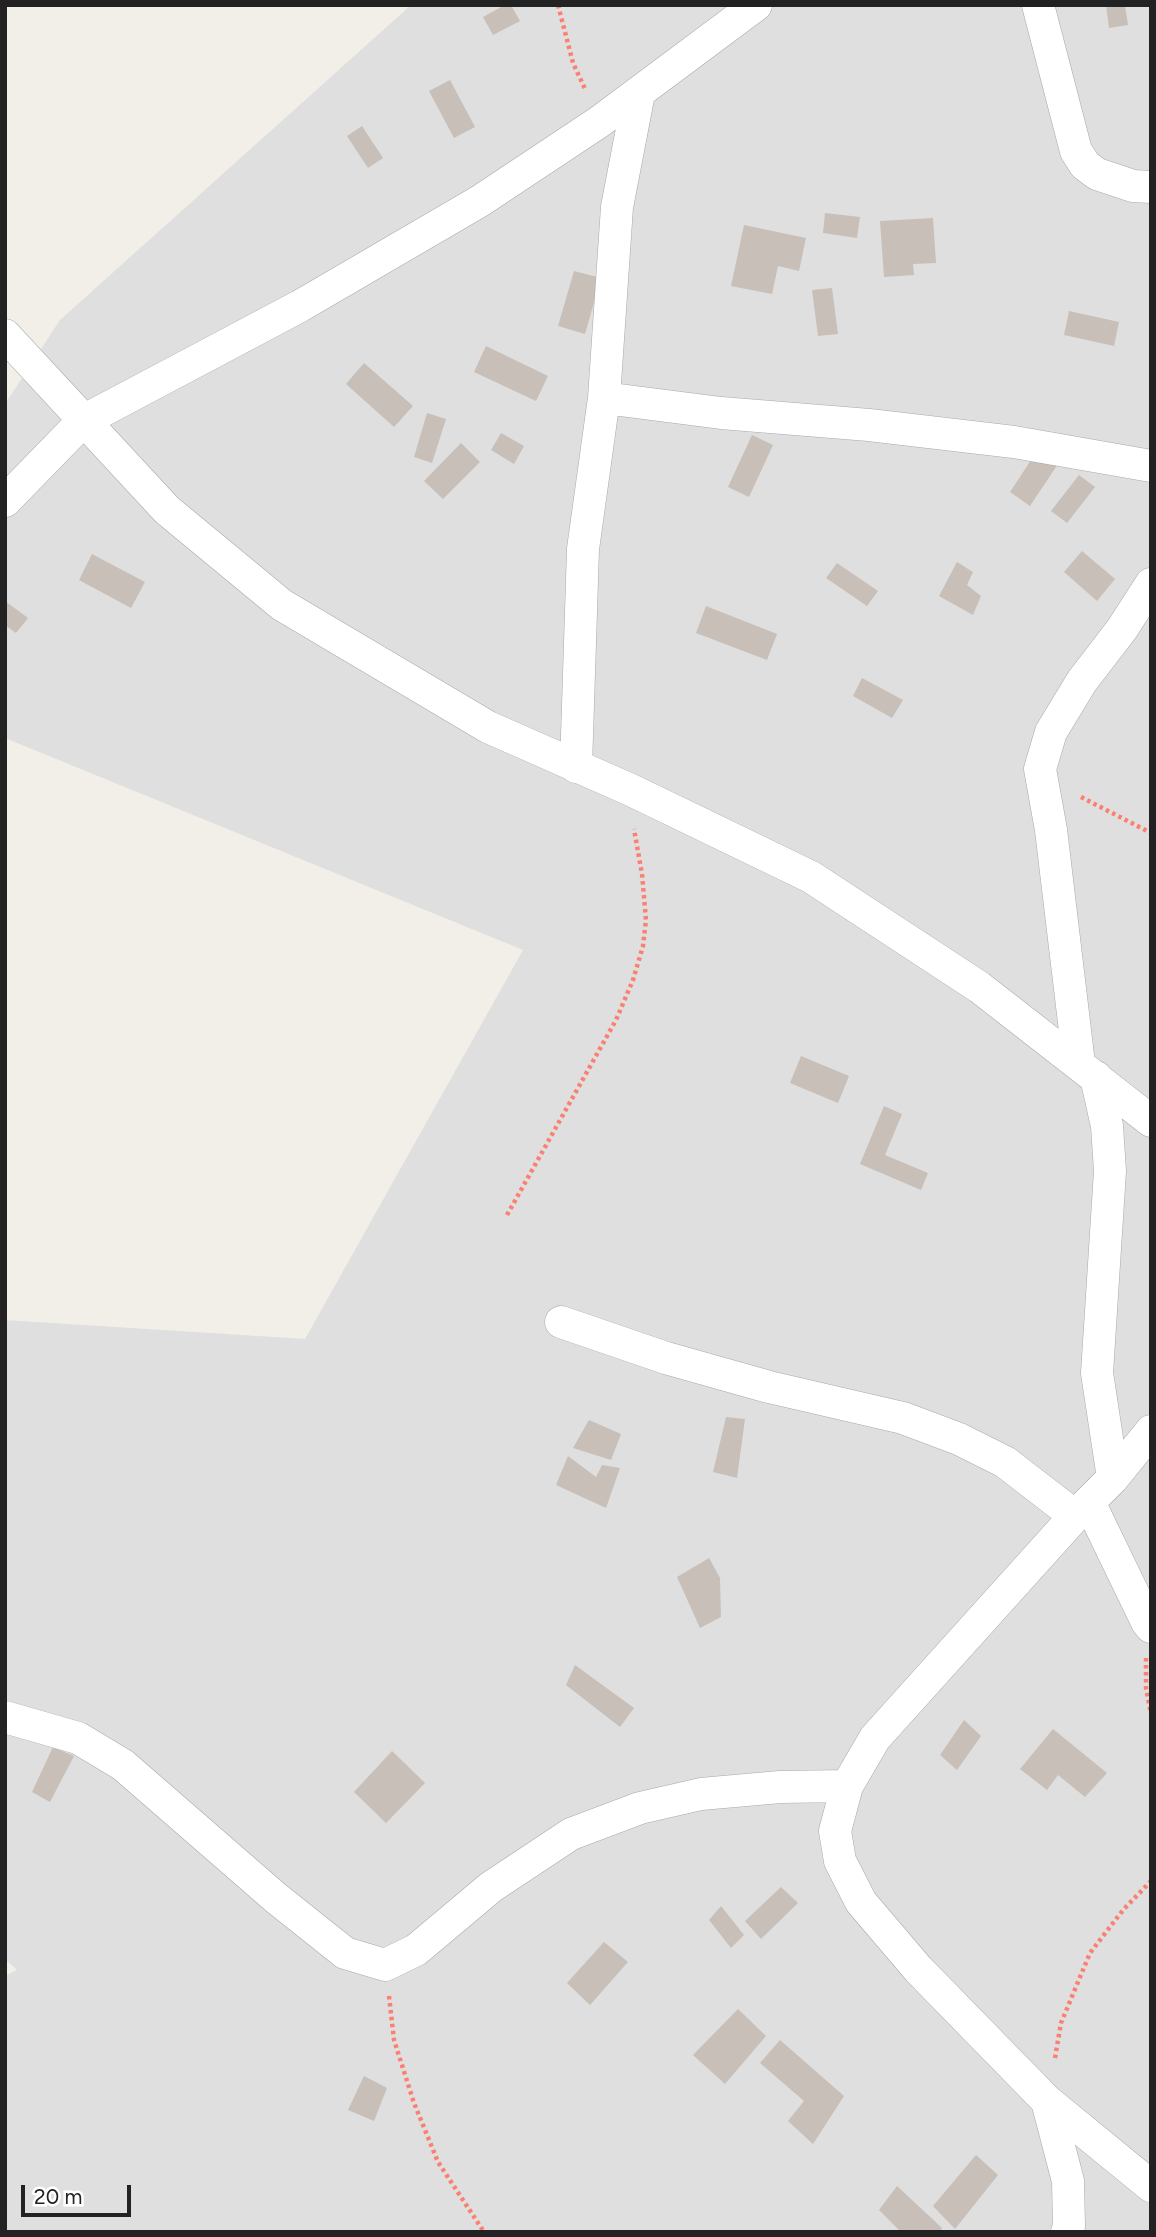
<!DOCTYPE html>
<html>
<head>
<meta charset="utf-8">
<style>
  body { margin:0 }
  #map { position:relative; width:1156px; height:2237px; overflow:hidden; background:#f2efe9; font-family:Figtree,sans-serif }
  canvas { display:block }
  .frame { position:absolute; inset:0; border:7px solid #222; pointer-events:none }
  .scale { position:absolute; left:21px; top:2185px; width:110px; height:32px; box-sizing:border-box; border:4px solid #222; border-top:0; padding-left:9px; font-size:21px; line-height:24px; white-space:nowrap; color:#222; -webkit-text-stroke:5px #fff; paint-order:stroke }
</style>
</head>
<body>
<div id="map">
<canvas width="1156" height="2237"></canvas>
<div class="frame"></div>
<div class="scale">20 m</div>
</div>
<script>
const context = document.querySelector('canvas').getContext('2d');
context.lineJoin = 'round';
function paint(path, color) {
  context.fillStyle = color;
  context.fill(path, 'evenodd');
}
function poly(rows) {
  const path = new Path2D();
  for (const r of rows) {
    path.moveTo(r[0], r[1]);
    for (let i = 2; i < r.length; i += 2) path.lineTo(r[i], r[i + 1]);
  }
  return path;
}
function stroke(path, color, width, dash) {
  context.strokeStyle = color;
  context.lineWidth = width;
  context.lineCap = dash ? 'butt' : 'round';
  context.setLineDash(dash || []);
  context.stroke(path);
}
paint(poly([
  [411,5,1151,5,1151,2232,5,2232,5,1976,17,1970,5,1959,5,1320,305,1339,523,950,5,738,5,404,60,320]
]), '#e0dfdf');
paint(poly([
  [505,5,511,5,520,21,493,35,483,17],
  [1106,5,1125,5,1128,25,1109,28],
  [450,80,475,127,454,138,429,91],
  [362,126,383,158,368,168,347,136],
  [825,213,860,217,857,238,823,233],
  [933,218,936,263,913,264,914,275,884,277,880,221],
  [744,225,806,238,799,271,778,266,772,294,731,286],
  [574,271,601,278,585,334,558,326],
  [832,288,838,334,818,336,812,290],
  [1069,311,1119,322,1114,346,1064,335],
  [486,346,548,376,536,401,474,372],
  [364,363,413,406,394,427,346,384],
  [427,413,446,419,432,463,414,457],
  [501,433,524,446,514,464,491,450],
  [752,435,773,445,749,497,728,487],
  [461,443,480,462,443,499,424,481],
  [1039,448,1060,461,1030,506,1010,492],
  [1079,475,1095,487,1067,523,1051,511],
  [1082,551,1115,579,1097,601,1064,572],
  [92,554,145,582,131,608,79,580],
  [957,562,973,572,967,585,981,596,973,615,939,596],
  [837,563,878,591,867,606,826,578],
  [5,601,28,618,16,633,5,625],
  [706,606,777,634,767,660,696,633],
  [862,678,903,700,892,718,853,696],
  [801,1056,849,1076,838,1103,790,1083],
  [884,1106,902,1114,885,1155,928,1173,921,1190,860,1164],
  [726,1417,745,1419,737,1478,713,1472],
  [589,1420,621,1434,611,1460,573,1448],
  [568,1456,596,1477,602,1465,620,1468,606,1508,556,1485],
  [709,1558,720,1578,721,1617,700,1628,677,1577],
  [575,1665,634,1708,620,1727,566,1685],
  [964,1720,981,1736,957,1770,940,1755],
  [1053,1729,1107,1773,1085,1797,1058,1775,1047,1790,1020,1769],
  [53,1747,74,1756,50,1802,32,1792],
  [392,1751,425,1783,386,1823,354,1792],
  [781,1887,798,1903,761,1939,745,1921],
  [721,1906,744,1935,731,1948,709,1920],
  [604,1942,628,1962,590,2005,567,1983],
  [738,2009,766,2036,725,2084,693,2055],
  [780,2040,844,2096,813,2144,788,2121,804,2101,760,2063],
  [364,2076,387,2088,374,2121,348,2110],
  [976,2155,998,2175,955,2229,933,2206],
  [897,2186,942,2228,940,2232,901,2232,879,2210]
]), '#c7bfb8');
const minor = poly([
  [1038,5,1076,151,1085,165,1097,174,1133,186,1151,187],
  [5,335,167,510,282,605,488,727,631,790,811,877,979,987,1151,1121],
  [604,398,721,413,869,425,1014,442,1151,466],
  [5,501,83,421,300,306,480,201,599,122,756,5],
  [576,767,583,549,604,398,617,207,639,93],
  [1079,1064,1051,830,1040,769,1051,732,1082,681,1122,629,1151,584],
  [1096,1077,1107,1126,1110,1171,1097,1373,1113,1478],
  [561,1322,666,1358,769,1387,903,1418,959,1439,1005,1462,1075,1516],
  [1151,1431,1113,1478,1075,1516,875,1738,847,1786,835,1831,840,1861,861,1902,918,1969,1047,2101,1151,2186],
  [1089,1502,1147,1622,1151,1627],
  [5,1717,78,1738,123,1765,276,1898,345,1953,385,1965,416,1950,491,1887,571,1834,640,1808,701,1794,780,1787,847,1786],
  [1047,2101,1068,2181,1069,2226,1067,2232]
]);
stroke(minor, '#a9a9a9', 33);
stroke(poly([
  [558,5,573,63,586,91],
  [1081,797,1151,833],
  [507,1215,616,1020,633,980,643,946,646,920,642,874,634,829],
  [1146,1658,1146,1688,1151,1714],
  [389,1996,394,2040,414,2103,438,2162,484,2232],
  [1055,2058,1061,2023,1090,1953,1123,1910,1151,1881]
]), '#fa8072', 4.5, [3.5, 3.5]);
stroke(minor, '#fff', 32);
</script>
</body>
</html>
